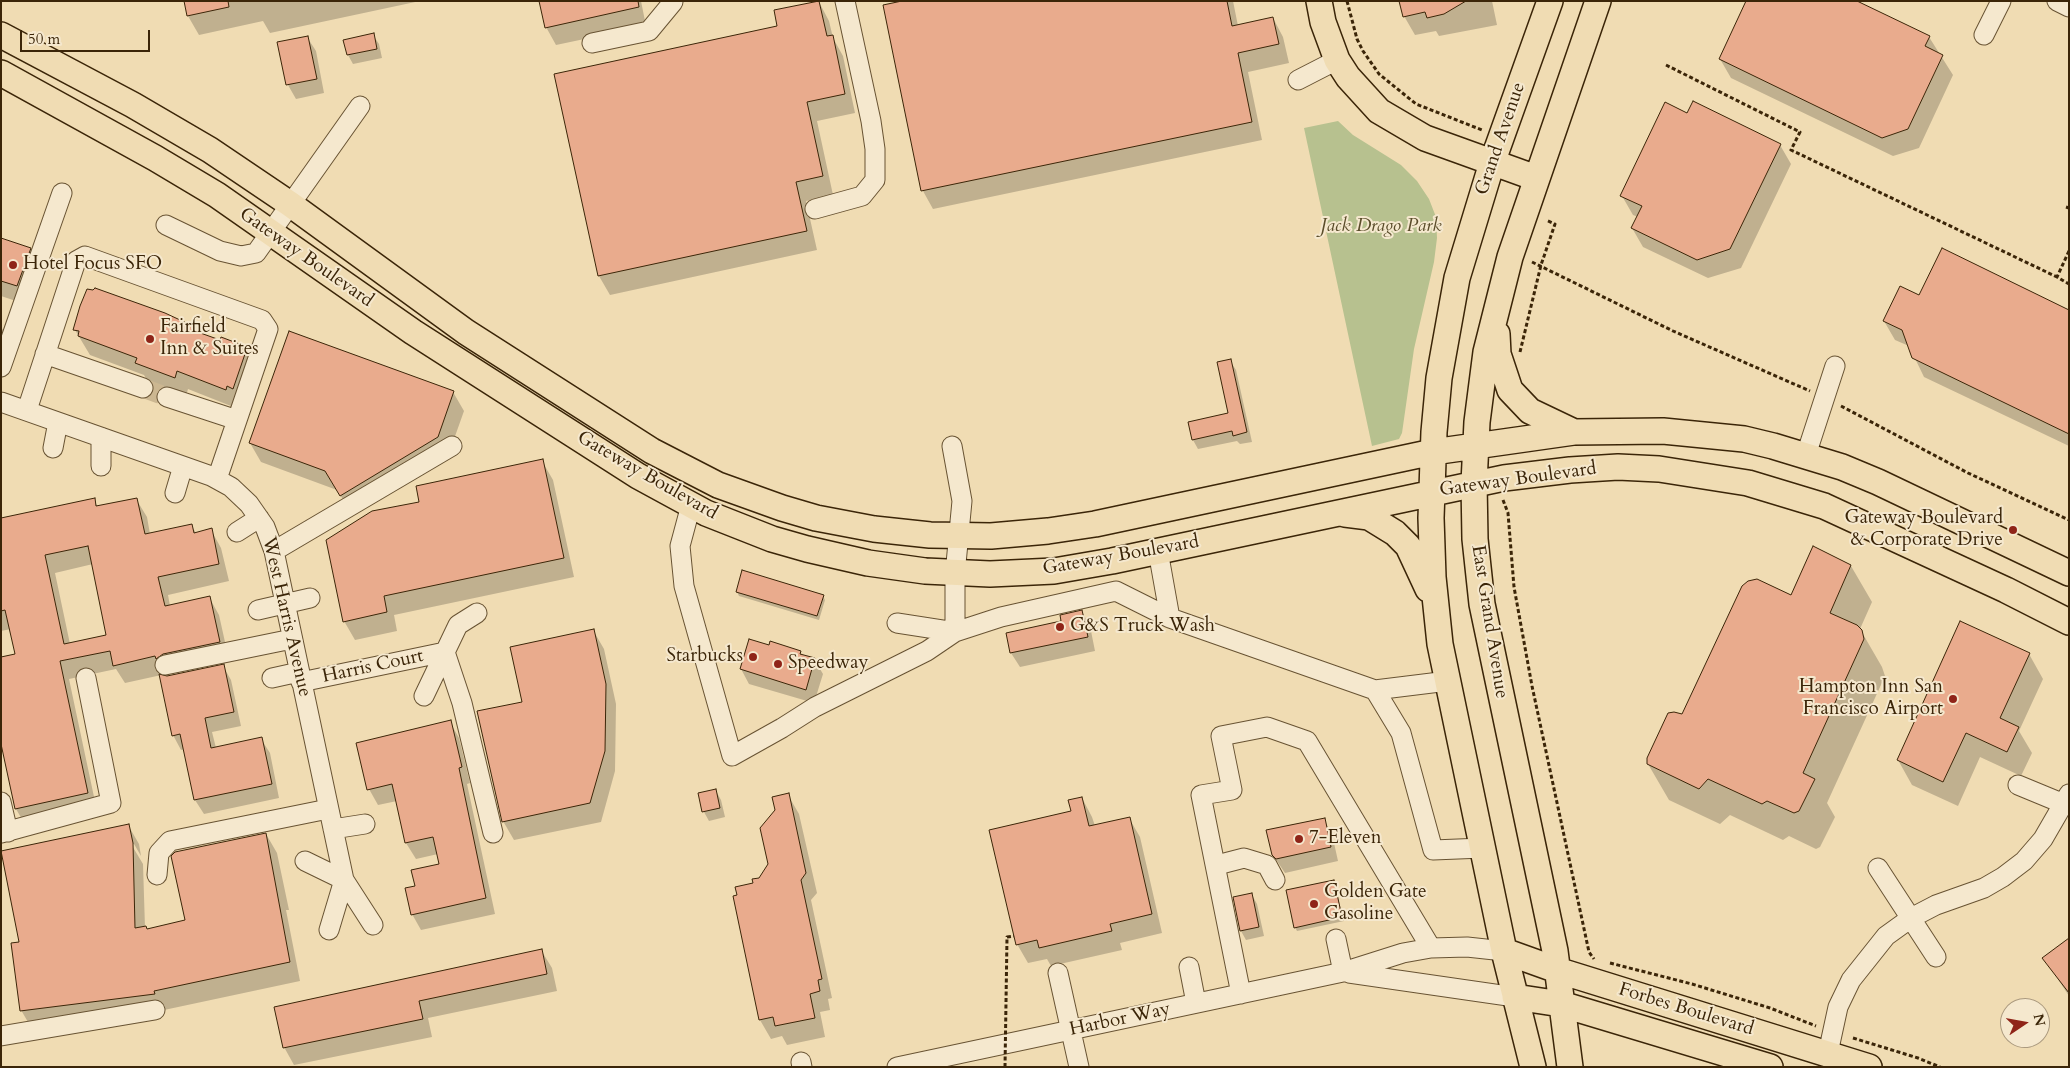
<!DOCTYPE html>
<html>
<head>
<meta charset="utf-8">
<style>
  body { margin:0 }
  #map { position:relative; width:2070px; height:1068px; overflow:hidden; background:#f0dcb3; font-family:Cardo,serif }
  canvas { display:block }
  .frame { position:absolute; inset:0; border:2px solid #3b2508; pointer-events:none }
  .north { position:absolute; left:2000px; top:998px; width:50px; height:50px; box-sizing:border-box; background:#f5e8ce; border:1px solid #ab9a7f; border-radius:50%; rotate:78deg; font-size:14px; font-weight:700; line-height:20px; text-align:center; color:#3b2508 }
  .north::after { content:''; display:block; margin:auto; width:18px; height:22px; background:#8f2418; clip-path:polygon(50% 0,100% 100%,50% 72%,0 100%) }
  .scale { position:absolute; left:20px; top:30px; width:130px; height:22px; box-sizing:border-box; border:2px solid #3b2508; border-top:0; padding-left:6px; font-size:15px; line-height:18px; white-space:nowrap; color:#3b2508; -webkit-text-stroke:4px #f5e8ce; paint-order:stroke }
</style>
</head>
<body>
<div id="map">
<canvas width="2070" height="1068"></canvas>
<div class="frame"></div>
<div class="north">N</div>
<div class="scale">50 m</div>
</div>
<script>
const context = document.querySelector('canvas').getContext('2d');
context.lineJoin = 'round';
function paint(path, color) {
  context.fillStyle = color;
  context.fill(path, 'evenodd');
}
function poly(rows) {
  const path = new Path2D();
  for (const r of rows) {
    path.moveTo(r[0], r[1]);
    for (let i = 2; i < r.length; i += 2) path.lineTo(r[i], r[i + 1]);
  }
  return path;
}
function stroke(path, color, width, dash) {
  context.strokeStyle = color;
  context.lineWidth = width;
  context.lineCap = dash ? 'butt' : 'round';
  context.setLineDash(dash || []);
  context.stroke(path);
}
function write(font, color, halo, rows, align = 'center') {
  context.font = font + ' Cardo,serif';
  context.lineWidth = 4;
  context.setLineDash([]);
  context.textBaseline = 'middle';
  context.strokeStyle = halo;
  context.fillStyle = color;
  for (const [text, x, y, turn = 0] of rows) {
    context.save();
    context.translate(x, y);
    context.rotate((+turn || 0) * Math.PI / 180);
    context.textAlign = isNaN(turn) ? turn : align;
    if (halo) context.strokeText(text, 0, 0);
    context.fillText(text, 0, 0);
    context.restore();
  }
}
paint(poly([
  [1338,121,1353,135,1401,165,1417,181,1429,199,1436,217,1437,238,1434,262,1414,349,1402,433,1399,439,1372,446,1304,128]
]), '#b7c18f');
paint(poly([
  [185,1,420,1,270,33,263,21,199,35,188,16],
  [540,1,641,1,646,26,556,45,546,27],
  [908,1,1233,1,1238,26,1273,18,1283,37,1289,63,1248,72,1262,140,933,209,923,191],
  [1399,1,1492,1,1497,25,1439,36,1436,31,1415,35,1404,16],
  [1748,1,1860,1,1862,5,1929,37,1953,75,1919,148,1893,156,1731,78,1720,59],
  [819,2,829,21,833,38,843,56,855,113,817,121,833,195,806,201,817,250,610,295,599,276,779,27],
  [373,35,379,44,382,58,353,64,348,55],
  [307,37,316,51,324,93,296,99,288,85,279,43],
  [1688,114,1780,145,1791,164,1741,268,1708,278,1643,247,1632,228,1638,217,1633,215,1622,196],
  [1,239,30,249,41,268,28,305,1,296],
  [1920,297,2069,311,2069,446,1924,377,1909,346,1895,340,1884,321],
  [1,327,14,346,1,381],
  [192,327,195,333,220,342,242,346,256,371,236,408,188,389,186,396,148,382,144,375,90,355,75,330],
  [1230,361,1236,370,1252,442,1240,444,1237,441,1198,449,1193,440,1230,414],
  [453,392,464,411,448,456,352,514,337,490,261,462,250,443],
  [542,461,553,480,574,577,394,615,397,631,355,640,344,621,420,503],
  [136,499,147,517,150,534,191,525,196,533,211,530,221,548,229,581,168,595,170,606,209,597,219,615,229,660,173,672,167,676,166,674,125,683,116,669,69,679,97,811,26,826,16,809,16,655,11,629,1,631,1,520,94,500,98,507],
  [93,564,108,636,70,644,55,573],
  [1851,566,1872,602,1860,629,1882,667,1885,676,1827,803,1835,817,1820,847,1816,849,1789,836,1783,840,1730,815,1720,824,1669,800,1648,764,1683,716,1792,596],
  [737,592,823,596,825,600,819,620,739,596],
  [1082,612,1090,626,1095,651,1020,667,1011,653],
  [593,630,604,649,616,704,615,771,601,822,514,840,503,821,523,703],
  [770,646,800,652,803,656,814,659,823,674,814,703,749,684,741,669],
  [2029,654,2043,679,2019,731,2032,753,2021,776,1980,757,1958,806,1912,785,1898,760],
  [223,666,231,680,241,726,212,732,216,748,261,739,270,753,279,798,204,814,195,800,185,749,181,750,173,735,166,677],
  [450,722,459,738,470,783,467,784,495,914,421,930,412,914,416,887,440,865,438,854,416,859,406,843,397,801,378,805,369,789],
  [716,791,721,800,725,817,709,821,704,812],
  [788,795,799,814,817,893,811,900,832,998,828,999,830,1010,820,1012,825,1037,787,1045,782,1036,771,1039,760,1020,734,897,755,884,769,865],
  [1082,798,1092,817,1095,826,1129,818,1140,837,1162,933,1120,943,1122,950,1051,966,1047,959,1028,963,1017,944,1072,811],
  [1324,820,1332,834,1338,861,1285,873,1273,855],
  [128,825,139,844,141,856,134,844,131,844,143,864,145,928,147,930,186,921,266,834,277,853,289,910,286,910,300,981,164,1010,165,1013,32,1029,21,1010,21,943],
  [1334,882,1344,921,1297,931,1295,927],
  [1252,895,1257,904,1264,936,1246,940,1241,931],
  [2069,939,2069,996,2044,958],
  [541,950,552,968,557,991,428,1018,432,1037,294,1065,284,1047]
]), '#0003');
const building = poly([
  [184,1,228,1,229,7,187,16,184,1],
  [539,1,638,1,639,7,545,28,539,1],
  [819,1,827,36,833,35,845,94,807,102,823,176,796,182,807,231,598,276,554,74,777,26,774,10,819,1],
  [902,1,1227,1,1232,26,1273,17,1279,44,1238,53,1252,122,921,191,883,5,902,1],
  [1399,1,1466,1,1444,14,1427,18,1425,12,1403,17,1399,1],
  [1746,1,1857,1,1930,36,1925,46,1943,55,1908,129,1882,138,1719,59,1746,1],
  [374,33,377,49,347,55,343,40,374,33],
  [308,36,317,79,286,85,277,42,308,36],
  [1693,101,1781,144,1730,249,1697,260,1631,228,1642,206,1620,196,1665,102,1687,113,1693,101],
  [1,238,31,248,17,286,1,281,1,238],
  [1942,248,2069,310,2069,434,1912,358,1902,330,1883,321,1900,286,1919,295,1942,248],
  [95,288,165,313,193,326,192,330,220,340,221,337,242,345,241,348,246,351,233,389,227,386,226,390,177,371,175,378,135,363,137,358,78,336,79,331,73,330,80,306,87,289,93,290,95,288],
  [289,331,454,391,438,437,340,496,325,471,249,443,289,331],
  [1231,359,1247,432,1233,436,1232,431,1192,440,1188,422,1228,413,1217,362,1231,359],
  [543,459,564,558,384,596,387,612,343,622,326,540,372,511,419,502,416,486,543,459],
  [95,498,96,506,137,498,145,534,192,524,194,533,212,528,219,564,158,577,165,606,210,596,220,642,163,654,156,659,155,656,113,666,110,651,60,661,88,793,15,809,1,744,1,657,15,654,5,610,1,611,1,518,95,498],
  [88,546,106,635,64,644,45,555,88,546],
  [1813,546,1851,565,1830,613,1857,625,1862,630,1864,639,1803,773,1815,779,1799,811,1794,813,1767,801,1762,804,1708,779,1699,789,1647,764,1647,758,1668,713,1674,712,1682,714,1742,586,1748,581,1757,579,1791,595,1813,546],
  [742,570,824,595,817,616,736,592,742,570],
  [1082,610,1088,637,1010,653,1006,633,1061,621,1060,615,1082,610],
  [1960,621,2030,653,2000,718,2019,727,2007,752,1966,733,1943,782,1897,760,1960,621],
  [594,629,606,684,605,751,590,803,502,822,477,711,522,702,510,647,594,629],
  [749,639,769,645,770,641,801,651,800,654,815,658,806,690,740,669,749,639],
  [224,664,234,712,205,718,211,748,262,737,272,784,194,800,180,734,172,736,159,674,167,676,224,664],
  [451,720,462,767,459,768,486,898,411,915,405,888,415,886,411,870,439,864,433,837,405,843,392,784,367,790,356,743,451,720],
  [716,789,720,808,702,812,698,793,716,789],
  [789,793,806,873,801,880,822,979,818,980,820,991,810,994,815,1018,775,1026,773,1017,759,1020,733,896,737,895,735,887,753,883,752,879,759,878,768,864,760,828,775,810,772,797,789,793],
  [1082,797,1089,826,1130,817,1152,914,1110,924,1112,931,1039,948,1037,940,1016,945,989,830,1071,811,1068,800,1082,797],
  [1325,818,1331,847,1276,859,1272,855,1266,830,1325,818],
  [129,824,133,843,135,928,146,926,147,929,185,920,171,856,175,852,266,833,290,962,154,991,155,994,20,1011,11,943,19,942,1,851,129,824],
  [1334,880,1342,917,1294,928,1286,890,1334,880],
  [1252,893,1259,927,1240,931,1233,897,1252,893],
  [2069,938,2069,993,2042,958,2069,938],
  [542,949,547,974,419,1001,423,1019,283,1048,274,1007,542,949]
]);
paint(building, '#e9ab8d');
stroke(building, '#3b2508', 1);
stroke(poly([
  [143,388,167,397]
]), '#ccb791', 19, [19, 9]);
const minor = poly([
  [2057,1,2069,7],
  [1984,35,2001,1],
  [592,43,649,31,673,2],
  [1298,80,1337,60],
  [815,209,862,196,875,180,875,149,871,121,845,1],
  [166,225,220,251,241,256,256,253,360,106],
  [45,354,143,388],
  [1,367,62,193],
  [167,397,237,420],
  [1,402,211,476,231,487,249,504,265,527,274,551,344,880,329,930],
  [27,410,76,261,85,256,262,320,268,329,217,479],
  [53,448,58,422],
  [1806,455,1835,366],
  [101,466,101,437],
  [175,493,183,466],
  [691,505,680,546,684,586,732,756,782,728,815,707,927,651,955,632,1001,617,1116,591,1170,618],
  [237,532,259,518],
  [274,551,452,446],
  [1158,551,1170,618,1375,690,1448,681],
  [258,610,310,598],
  [897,623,955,632,955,574,962,501,952,446],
  [445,652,462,703,493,833],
  [165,665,292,639],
  [272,678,299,672],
  [301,682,445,652],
  [1375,690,1401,733,1433,850,1483,848],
  [424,696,458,625,477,613],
  [2018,785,2064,804],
  [1,802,8,832],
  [333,829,365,824],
  [1,833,111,803,86,678],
  [305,861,344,880,373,925],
  [1217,865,1244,858,1267,865,1275,880],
  [1878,868,1936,957],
  [157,875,159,853,170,841,328,809],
  [1336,939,1343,972],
  [1189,967,1196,1003],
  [1058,973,1079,1067],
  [1349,973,1515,997],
  [1241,994,1201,795,1232,790,1221,736,1267,727,1307,741,1431,948],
  [1,1036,155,1010],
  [1828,1053,1838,1007,1851,980,1886,936,1911,918,1936,905,1984,888,2003,877,2024,861,2043,839,2069,794],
  [801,1062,802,1067],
  [897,1067,1343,972,1403,953,1431,948,1467,947,1504,951]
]);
const major = poly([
  [1319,1,1323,22,1337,60,1348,77,1379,111,1425,138,1536,178],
  [1,35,133,105,210,150,290,204,466,332,652,451,718,485,782,508,816,518,874,529,930,535,991,536,1048,531,1095,524,1433,452,1574,432,1663,431,1744,439,1773,446,1842,467,1878,482,2069,573],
  [1,73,155,158,217,195,413,332,638,476,706,513,772,539,807,549,868,563,925,571,990,574,1054,571,1112,561,1504,478,1570,470,1618,467,1659,469,1748,483,1824,506,2006,590,2069,622],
  [1497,334,1498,354,1510,390,1530,411,1574,432],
  [1345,514,1369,517,1395,533,1408,546,1428,589],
  [1504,951,1557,970,1869,1067],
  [1515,997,1561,1004,1770,1067],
  [1533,1067,1504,951,1440,644,1433,577,1431,518,1434,432,1439,378,1457,278,1492,163,1550,1],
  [1570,1067,1555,951,1482,604,1475,539,1474,483,1477,422,1486,352,1510,257,1598,1]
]);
stroke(minor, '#685333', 21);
stroke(major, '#3b2508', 28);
stroke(poly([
  [1347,1,1357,39,1363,51,1379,74,1416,104,1482,130],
  [1666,65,1800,132,1791,150,2057,277],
  [2066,207,2069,208],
  [2069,251,2057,277,2069,284],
  [1532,262,1673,331,1810,391],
  [1520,352,1541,265,1555,224,1546,220],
  [1841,406,1968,473,2069,520],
  [1503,500,1508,513,1514,587,1532,686,1589,952,1594,959],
  [1610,963,1692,984,1770,1008,1816,1026],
  [1853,1038,1918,1058,1940,1067]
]), '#3b2508', 3, [4, 2.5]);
stroke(minor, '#f5e8ce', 19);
stroke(major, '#f0dcb3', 25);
stroke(poly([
  [1005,1067,1007,937,1014,936]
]), '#3b2508', 3, [4, 2.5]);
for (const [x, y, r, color] of [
  [13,265,5,"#8f2418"],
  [150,339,5,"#8f2418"],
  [2013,530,5,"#8f2418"],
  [1060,627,5,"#8f2418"],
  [753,657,5,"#8f2418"],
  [778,664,5,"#8f2418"],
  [1953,699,5,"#8f2418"],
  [1299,839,5,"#8f2418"],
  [1314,904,5,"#8f2418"]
]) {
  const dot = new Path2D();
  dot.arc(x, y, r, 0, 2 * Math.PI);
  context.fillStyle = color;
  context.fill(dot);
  stroke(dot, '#f5e8ce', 2);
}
write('19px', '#3b2508', '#f5e8ce', [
  ["Grand Avenue",1501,139,-71],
  ["Gateway Boulevard",306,258,35],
  ["Gateway Boulevard",647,476,30],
  ["Gateway Boulevard",1518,480,-8],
  ["Gateway Boulevard",1121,556,-10],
  ["West Harris Avenue",286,617,77],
  ["East Grand Avenue",1489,622,81],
  ["Harris Court",373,667,-12],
  ["Forbes Boulevard",1686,1010,17],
  ["Harbor Way",1120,1020,-12]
]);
write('italic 19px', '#5a4c2a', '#f5e8ce', [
  ["Jack Drago Park",1381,227]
]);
write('19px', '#3b2508', '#f5e8ce', [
  ["Hotel Focus SFO",23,265],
  ["Fairfield",160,328],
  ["Inn & Suites",160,350],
  ["Gateway Boulevard",2003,519,"right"],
  ["& Corporate Drive",2003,541,"right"],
  ["G&S Truck Wash",1070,627],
  ["Starbucks",743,657,"right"],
  ["Speedway",788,664],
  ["Hampton Inn San",1943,688,"right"],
  ["Francisco Airport",1943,710,"right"],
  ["7-Eleven",1309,839],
  ["Golden Gate",1324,893],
  ["Gasoline",1324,915]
], 'left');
</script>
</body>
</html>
